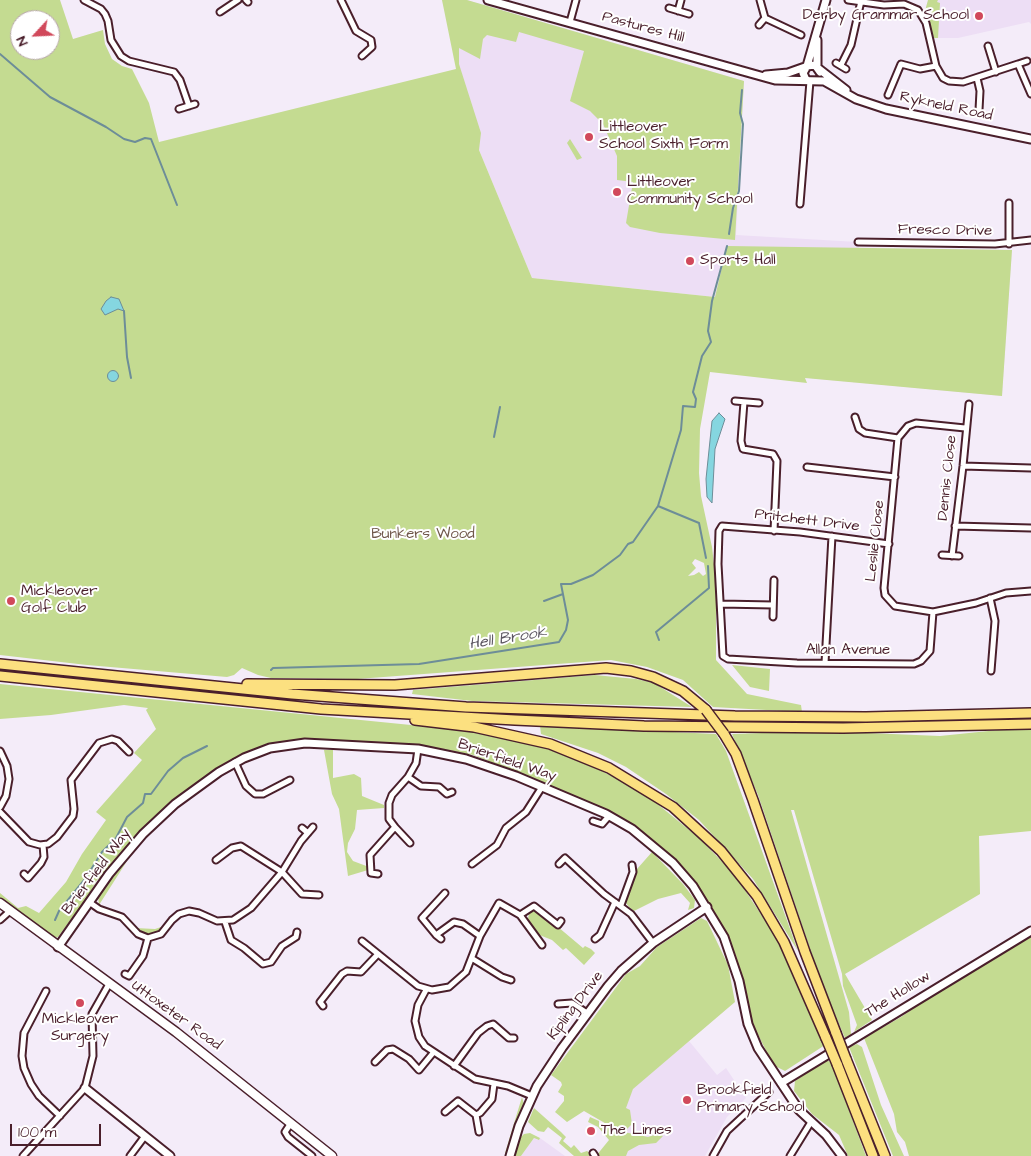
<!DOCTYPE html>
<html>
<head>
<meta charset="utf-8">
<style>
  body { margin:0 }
  #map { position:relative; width:1031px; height:1156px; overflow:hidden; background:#f4ecf9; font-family:"Architects Daughter",sans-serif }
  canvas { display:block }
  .north { position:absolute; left:10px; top:10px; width:50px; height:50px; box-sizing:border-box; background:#fff; border:1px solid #b7a5aa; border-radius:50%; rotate:245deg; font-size:14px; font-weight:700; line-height:20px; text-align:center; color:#4a1f2b }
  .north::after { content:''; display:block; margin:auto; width:18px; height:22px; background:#d1495b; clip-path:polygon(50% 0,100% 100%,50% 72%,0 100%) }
  .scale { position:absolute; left:10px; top:1124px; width:91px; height:22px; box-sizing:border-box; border:2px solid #4a1f2b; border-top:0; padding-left:6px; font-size:15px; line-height:18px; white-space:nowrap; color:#4a1f2b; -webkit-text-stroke:4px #fff; paint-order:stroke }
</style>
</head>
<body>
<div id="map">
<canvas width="1031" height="1156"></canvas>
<div class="north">N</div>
<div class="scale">100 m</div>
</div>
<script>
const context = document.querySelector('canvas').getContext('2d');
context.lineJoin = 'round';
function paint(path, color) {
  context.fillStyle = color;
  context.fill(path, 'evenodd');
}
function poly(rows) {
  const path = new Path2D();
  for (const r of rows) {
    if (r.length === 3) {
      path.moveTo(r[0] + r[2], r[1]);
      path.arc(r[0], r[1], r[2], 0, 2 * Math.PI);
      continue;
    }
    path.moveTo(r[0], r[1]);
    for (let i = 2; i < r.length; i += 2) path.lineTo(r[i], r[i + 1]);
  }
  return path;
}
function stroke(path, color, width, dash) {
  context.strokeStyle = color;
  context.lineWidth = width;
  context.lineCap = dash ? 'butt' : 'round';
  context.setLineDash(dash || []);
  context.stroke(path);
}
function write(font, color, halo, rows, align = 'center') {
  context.font = font + ' "Architects Daughter",sans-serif';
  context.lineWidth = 4;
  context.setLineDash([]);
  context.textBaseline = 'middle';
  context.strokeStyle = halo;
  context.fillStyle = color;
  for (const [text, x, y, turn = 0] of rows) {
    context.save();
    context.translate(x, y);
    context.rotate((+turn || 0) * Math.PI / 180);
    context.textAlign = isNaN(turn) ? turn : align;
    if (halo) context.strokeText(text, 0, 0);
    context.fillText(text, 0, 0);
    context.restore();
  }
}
paint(poly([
  [442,0,467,0,744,81,736,235,858,242,859,248,1012,250,1002,396,797,377,715,297,532,278,479,150],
  [928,0,1031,0,1031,24,1029,22,958,38,934,38,925,11],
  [689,1041,717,1075,726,1068,746,1098,727,1117,705,1156,602,1156,633,1088],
  [534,1138,538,1140,540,1138,565,1156,521,1156]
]), '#eddef5');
paint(poly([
  [0,0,60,0,73,39,103,30,105,44,112,59,122,66,132,69,149,103,159,142,456,69,442,0,467,0,744,81,735,240,660,233,630,227,626,223,633,182,617,180,617,156,603,124,590,111,570,101,584,51,519,32,516,42,487,35,483,39,480,59,459,48,459,64,481,133,479,150,532,278,715,297,727,246,1012,250,1002,396,805,378,807,383,710,372,700,429,699,473,701,496,712,547,716,582,716,660,747,694,801,705,802,712,713,707,683,680,647,667,611,660,357,679,271,678,258,675,242,668,234,675,227,677,87,665,0,655],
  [20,20,50,20,50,50,20,50],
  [695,559,704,563,706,574,703,576,699,572,694,575,688,576,696,568,692,563],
  [928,0,938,0,937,2,940,3,938,38,934,38,925,11],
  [570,139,582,158,577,160,567,143],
  [732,665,770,669,769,691,750,687],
  [595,675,636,679,654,683,692,707,472,701,412,694,413,690],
  [0,684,471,731,542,747,586,763,633,787,655,802,699,838,735,875,774,934,796,977,825,1045,785,1071,777,1067,775,1068,752,1023,736,956,724,929,691,878,673,858,649,837,614,813,522,774,473,755,417,744,303,740,275,744,234,759,212,774,97,880,88,896,58,937,52,938,0,898,0,893,18,908,26,906,39,913,66,882,82,854,106,820,96,812,142,760,134,753,156,729,146,710,148,708,124,705,51,715,0,719],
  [540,726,716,734,726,751,798,951,753,879,699,820,666,794,626,767,598,753,541,734],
  [998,730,1031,730,1031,831,979,836,980,894,845,974,872,1020,854,1032,857,1025,843,986,842,974,794,810,791,810,849,1012,851,1034,845,1038,823,987,758,795,732,734,820,731,940,736],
  [324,750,333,750,333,778,354,774,361,778,362,796,384,805,384,808,357,810,355,829,348,843,347,852,353,861,369,867,368,870,348,876,339,809,332,794],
  [652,852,683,884,695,900,694,908,688,910,690,903,681,893,658,899,634,911,629,907,626,903,628,890,637,869],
  [125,860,127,861,99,905,98,896],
  [535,910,539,911,583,948,585,946,591,949,595,953,584,965,566,948,563,950,552,940,537,934,528,919,529,913],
  [701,918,707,921,728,965,735,1002,633,1089,626,1108,630,1110,632,1124,624,1132,648,1137,660,1133,663,1136,656,1143,639,1145,628,1151,626,1156,596,1156,609,1140,598,1127,588,1122,590,1117,599,1121,599,1124,610,1126,584,1111,567,1122,555,1112,564,1101,564,1096,558,1092,562,1085,561,1082,551,1075,626,974,640,966,657,947],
  [164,926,158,932,149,935,135,928,155,929],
  [1031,937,1031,1156,909,1156,905,1142,897,1132,894,1114,864,1038,901,1017,948,984],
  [622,976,591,1016,542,1085,604,996],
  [857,1044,862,1047,881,1105,904,1156,893,1156,849,1047],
  [826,1060,831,1062,866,1156,848,1156,839,1135,812,1114,794,1091,795,1081],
  [522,1097,524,1104,506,1153,505,1153],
  [534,1108,561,1132,566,1137,563,1141,571,1148,574,1145,581,1153,587,1151,594,1156,574,1156,559,1143,562,1138,548,1127,544,1132,538,1131,528,1122],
  [530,1133,540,1138,539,1140,534,1138,521,1156,514,1156,520,1138,524,1134]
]), '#c4db91');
const water = poly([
  [111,297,119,299,124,311,118,309,105,315,101,309,106,301,111,297],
  [113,376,5.5],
  [719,413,725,419,715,449,712,503,707,497,706,479,712,421,719,413]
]);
paint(water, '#85d6e0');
stroke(water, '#6d8d98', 1);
stroke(poly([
  [0,54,50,97,106,127,124,139,135,142,145,138,151,139,177,205],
  [729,234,733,208,739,191,743,124,740,113,742,90],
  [124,311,127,357,131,378],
  [494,437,500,407],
  [658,506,681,430,683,406,695,407,696,399,693,392,702,356,711,342,708,331,712,301,727,246],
  [544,601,563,594],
  [659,640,656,632,709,588,708,566],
  [271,670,273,668,419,664,559,642,566,630,568,620,561,584,571,584,593,575,620,555,628,544,633,542,658,506,699,523,706,558],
  [55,920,59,911,85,879,102,852,116,838,127,817,143,803,145,794,151,794,168,771,183,758,207,746]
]), '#6d8d98', 2);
const minor = poly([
  [84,0,101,9,105,14,108,21,111,40,121,56,129,61,174,72,180,80,189,106],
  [246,0,248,2],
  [341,0,356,31,371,40,372,47,362,56],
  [760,0,765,18,801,35],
  [848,0,884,5,904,4,918,10,926,23,936,66,943,78,949,81,963,82,1018,64],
  [669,8,689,14],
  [678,11,681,0],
  [220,12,238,0],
  [570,22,576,0],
  [759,25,765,18],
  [988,46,996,72],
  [1027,61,1018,64,1031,94],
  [836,63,846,69],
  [841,65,851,45,861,1],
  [977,78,980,91,979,110],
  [888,95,901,64,920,69,936,66],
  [179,109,195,104],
  [800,204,810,81],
  [858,242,995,244,1031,240],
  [1009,244,1009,203],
  [735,401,759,403],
  [744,402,741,441,743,449,773,454,777,461,774,531],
  [855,417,859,429,865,433,898,438],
  [965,428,916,423,908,426,898,438,884,588,885,595,895,606,933,612,976,603,1006,593,1031,591],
  [963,466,1031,468],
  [807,467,895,477],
  [955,526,1031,528],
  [889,544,800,532,722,526,719,531,718,564,723,656,728,659,797,663,914,664,921,661,930,651,933,612],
  [942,555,959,556],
  [952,556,963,466,969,404],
  [990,598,995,621,991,671],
  [721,604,773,605],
  [773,617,774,580],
  [825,663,832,536],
  [418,749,416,763,408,777,421,786,439,787,447,794,452,792],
  [0,751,7,766,9,779,6,796,0,807],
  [235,762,246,786,255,794,263,794,290,780],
  [0,812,29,842,40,845,48,844,57,837,73,816,74,809,71,780,99,743,112,739,118,741,129,752],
  [593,821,602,824,609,816],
  [395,827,410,843],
  [302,828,308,833],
  [216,860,232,848,241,846,282,872,302,894,319,895],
  [472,864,497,845,506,828,526,812,542,787],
  [559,864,565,858,604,894,631,914,653,943],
  [24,874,28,878,41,863,44,857,43,845],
  [378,874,371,873,370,855,395,827,389,819,389,803,392,795,408,777],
  [89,902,99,909,122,917,138,934,148,938,161,934,172,920,179,914,189,911,199,913,217,921,233,920,251,908,282,872,301,841,313,827],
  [621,905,633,872,632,865],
  [520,915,534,906,558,925,561,921],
  [0,920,10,911],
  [225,922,231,940,244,948,263,964,271,962,282,946,296,937,297,932],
  [436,935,422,918,445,893],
  [441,939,436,935,454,922,463,924,480,936],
  [595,939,600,935,615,902],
  [362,941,418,986,432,990,449,987,466,972,480,936,499,903,520,915,542,945],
  [473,959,502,977,511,980],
  [125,974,129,976,143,956,148,938],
  [426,990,418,1005,415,1021,419,1037,425,1046,475,1079,508,1086,532,1096],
  [46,991,24,1033,22,1056,24,1068,31,1084,39,1096,60,1116],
  [558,1004,572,1003,587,1013],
  [323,1006,320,1002,342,974,347,971,361,972,378,954],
  [375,1062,387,1050,393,1049,409,1059,419,1070,433,1053],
  [454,1066,478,1033,487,1026,493,1024,509,1038,514,1038],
  [445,1112,458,1101,476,1115,480,1113,492,1099,494,1084],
  [476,1115,479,1132],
  [291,1123,285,1132,288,1137,312,1156],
  [593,1153,595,1156],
  [23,1156,85,1088,93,1056,92,1014,109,984],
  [130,1156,145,1136],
  [713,1156,727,1131,769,1092],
  [790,1156,811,1122]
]);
const tertiary = poly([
  [488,0,775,80,824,81,856,99,886,109,1031,139],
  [817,40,817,67],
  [807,66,826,0],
  [819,69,846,90],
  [766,75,788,73,805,67],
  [806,80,803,73,807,66,815,65,820,72],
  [58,947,109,874,143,834,175,804,219,772,244,758,270,748,305,743,418,749,466,759,516,776,606,814,632,829,673,863,693,886,724,937,739,981,748,1024,758,1048,799,1110,826,1135,842,1156],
  [781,1083,1031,931],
  [85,1088,170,1156],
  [510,1156,519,1126,537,1086,562,1048,608,986,621,971,653,943,707,907]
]);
const secondary = poly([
  [0,903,176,1032,332,1156]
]);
const trunk = poly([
  [0,664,292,694,466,707,735,716,866,717,1031,713],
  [0,676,321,709,515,720,644,726,843,728,1031,724],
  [247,684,395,685,606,668,631,671,653,677,683,691,706,710],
  [415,720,474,727,550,744,609,768,673,807,721,851,757,896,784,942,826,1038],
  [724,734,736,754,753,800,805,952,836,1033],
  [846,1059,885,1156],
  [837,1064,873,1156]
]);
stroke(minor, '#4a1f2b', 9);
stroke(tertiary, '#4a1f2b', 11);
stroke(secondary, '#4a1f2b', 11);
stroke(trunk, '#4a1f2b', 12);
stroke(minor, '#fff', 5);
stroke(tertiary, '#fff', 7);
stroke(secondary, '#fff', 8);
stroke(trunk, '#fce080', 9);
const trunkBridge = poly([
  [706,710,724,734],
  [836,1033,846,1059],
  [826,1038,837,1064]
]);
stroke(trunkBridge, '#4a1f2b', 12, []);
stroke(trunkBridge, '#fce080', 9);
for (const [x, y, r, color] of [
  [979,16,5,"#d1495b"],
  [589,137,5,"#d1495b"],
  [617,192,5,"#d1495b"],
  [690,261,5,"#d1495b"],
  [11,601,5,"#d1495b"],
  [80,1003,5,"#d1495b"],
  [687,1100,5,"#d1495b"],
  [591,1131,5,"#d1495b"]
]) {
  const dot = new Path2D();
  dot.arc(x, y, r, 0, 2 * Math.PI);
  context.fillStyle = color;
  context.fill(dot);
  stroke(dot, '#fff', 2);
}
write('15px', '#4a1f2b', '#fff', [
  ["Derby Grammar School",969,16,"right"],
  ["Littleover",599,128],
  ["School Sixth Form",599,145],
  ["Littleover",627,183],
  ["Community School",627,200],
  ["Sports Hall",700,261],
  ["Mickleover",21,592],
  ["Golf Club",21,609],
  ["Mickleover",80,1020,"center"],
  ["Surgery",80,1037,"center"],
  ["Brookfield",697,1091],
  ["Primary School",697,1108],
  ["The Limes",601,1131]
], 'left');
write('15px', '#4a1f2b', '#fff', [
  ["Pastures Hill",643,28,15],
  ["Rykneld Road",946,107,12],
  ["Fresco Drive",945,231,1],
  ["Dennis Close",948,478,-84],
  ["Pritchett Drive",807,521,7],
  ["Leslie Close",876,541,-84],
  ["Allan Avenue",848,651],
  ["Brierfield Way",507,761,19],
  ["Brierfield Way",97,872,-53],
  ["The Hollow",898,995,-32],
  ["Kipling Drive",576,1006,-53],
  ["Uttoxeter Road",176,1016,36]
]);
write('15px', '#6f574a', '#fff', [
  ["Bunkers Wood",423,535]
]);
write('italic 16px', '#5c5661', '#fff', [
  ["Hell Brook",508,639,-9]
]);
</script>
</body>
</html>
